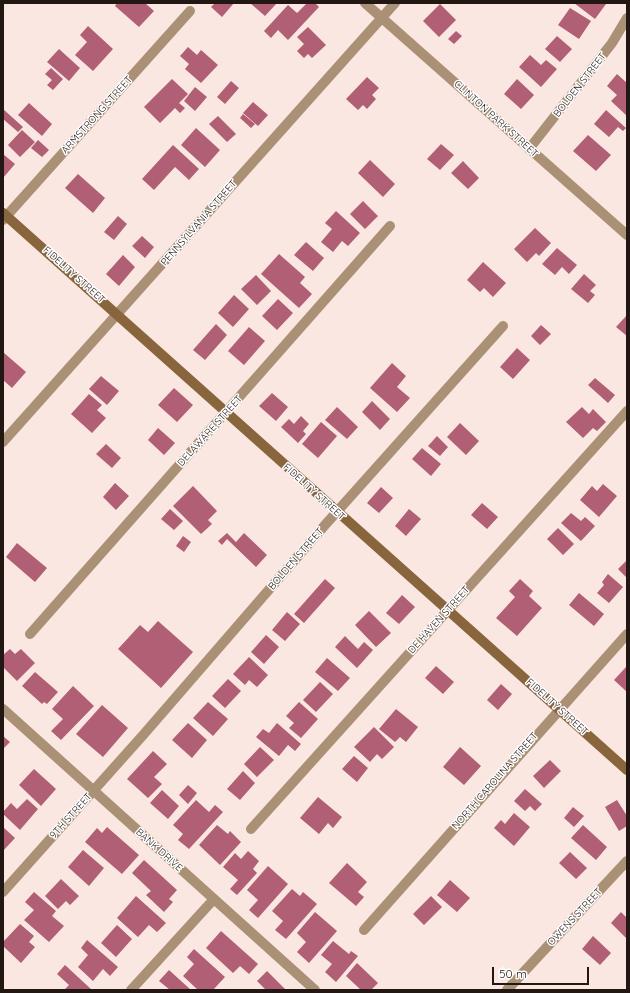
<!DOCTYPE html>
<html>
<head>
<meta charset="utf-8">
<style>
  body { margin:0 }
  #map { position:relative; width:630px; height:993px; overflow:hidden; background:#fbe7e1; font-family:Quicksand,sans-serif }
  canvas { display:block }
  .frame { position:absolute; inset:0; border:4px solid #231714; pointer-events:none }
  .scale { position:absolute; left:492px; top:967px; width:97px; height:18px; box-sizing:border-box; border:2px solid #231714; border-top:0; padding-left:5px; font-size:12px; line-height:14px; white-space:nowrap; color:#231714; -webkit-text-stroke:3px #fff; paint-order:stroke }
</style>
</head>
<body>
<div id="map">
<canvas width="630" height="993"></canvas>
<div class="frame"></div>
<div class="scale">50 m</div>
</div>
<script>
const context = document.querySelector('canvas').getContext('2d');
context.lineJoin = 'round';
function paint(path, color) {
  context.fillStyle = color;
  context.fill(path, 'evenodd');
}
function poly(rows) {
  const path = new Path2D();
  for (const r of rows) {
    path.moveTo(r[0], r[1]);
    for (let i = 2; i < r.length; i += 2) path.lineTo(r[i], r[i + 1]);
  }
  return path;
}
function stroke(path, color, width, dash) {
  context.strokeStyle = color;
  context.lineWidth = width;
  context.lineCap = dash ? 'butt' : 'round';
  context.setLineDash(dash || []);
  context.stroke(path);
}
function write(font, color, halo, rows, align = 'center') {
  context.font = font + ' Quicksand,sans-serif';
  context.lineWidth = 3;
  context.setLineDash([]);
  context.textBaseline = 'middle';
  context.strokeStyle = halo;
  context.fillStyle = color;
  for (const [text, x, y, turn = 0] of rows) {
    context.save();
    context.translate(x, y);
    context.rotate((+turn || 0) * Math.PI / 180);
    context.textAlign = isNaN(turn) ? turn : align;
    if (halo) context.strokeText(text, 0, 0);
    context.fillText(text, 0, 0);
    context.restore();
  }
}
paint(poly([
  [117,3,145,3,154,11,139,27,115,6],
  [215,3,234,3,222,17,211,7],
  [250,3,277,3,265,16],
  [307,3,315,3,319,7,288,40,278,30,271,38,264,31,288,5,297,13],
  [574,3,604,3,606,4,595,19],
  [440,4,456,20,439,37,423,21],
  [570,8,591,21,579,39,558,25],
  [88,26,113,49,93,71,75,55,87,42,80,35],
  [308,27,326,45,312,58,308,54,304,58,297,51,304,44,297,37],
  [456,31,462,36,454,44,448,39],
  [557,36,572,49,560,62,545,49],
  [188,47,197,55,201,50,218,65,201,83,185,69,189,64,180,56],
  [59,49,80,68,69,81,47,62],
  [530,55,541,65,546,60,557,69,541,87,519,67],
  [51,68,63,79,53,90,47,85,52,80,45,74],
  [617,74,627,83,627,116,611,101,617,95,607,86],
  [367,77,379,88,372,95,376,99,367,109,363,105,358,110,346,99],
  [172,79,188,94,179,103,185,108,180,113,175,108,160,123,144,107],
  [517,79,534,95,521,109,504,94],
  [231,81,239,88,225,104,217,97],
  [195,87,207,97,195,111,184,101],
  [253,102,268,115,258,126,243,113],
  [29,103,52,124,42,136,18,115],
  [3,109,23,127,18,132,3,119],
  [606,110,626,128,623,131,618,127,609,137,594,124],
  [243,114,255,124,251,128,240,118],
  [218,116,236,134,227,142,209,124],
  [196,128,220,150,205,167,181,145],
  [22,130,35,142,20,157,8,145],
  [588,135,611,155,596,171,573,151],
  [38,140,49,150,42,157,31,148],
  [441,144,454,155,440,170,427,159],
  [173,145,199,169,189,180,175,167,154,190,142,179],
  [3,154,15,164,3,178],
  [370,160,395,184,383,197,358,173],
  [463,161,479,178,468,189,451,173],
  [78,174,105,198,93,213,65,188],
  [363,201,378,216,365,229,350,214],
  [336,211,360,233,348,246,342,241,333,252,321,242,332,229,325,223],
  [118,216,127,224,114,240,104,232],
  [535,228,551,243,539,256,536,253,527,262,514,249],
  [142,236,154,247,145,258,132,246],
  [306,242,324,258,313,271,294,255],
  [557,248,577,265,569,274,562,267,555,275,542,264],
  [279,254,305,277,300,283,312,294,299,308,261,274],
  [123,255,135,267,119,286,106,274],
  [483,262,506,283,493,297,484,288,480,292,467,280],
  [584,274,596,285,590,291,595,295,588,303,571,289],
  [256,275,271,291,257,305,241,289],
  [234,295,249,309,233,327,218,313],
  [278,299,293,313,277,330,262,316],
  [627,315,627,336,616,327],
  [216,324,227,335,205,360,193,350],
  [541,325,551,334,540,345,531,336],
  [249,327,265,341,244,365,228,351],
  [517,348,530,360,513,379,500,367],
  [3,352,26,372,12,388,3,380],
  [392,363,406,376,397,387,410,398,397,412,370,388],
  [101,376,119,391,107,405,89,389],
  [595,378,615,395,608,403,588,385],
  [174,388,193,405,177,422,158,405],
  [272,393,288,407,276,421,259,406],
  [89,394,102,405,97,410,106,418,92,433,71,414],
  [372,401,390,419,380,430,362,412],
  [337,407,358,427,347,439,325,420],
  [582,407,589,414,593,409,606,422,597,431,593,428,583,438,566,422],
  [301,416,309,424,303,431,306,434,298,443,281,427,289,419,294,424],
  [321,422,337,436,318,458,302,444],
  [460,423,479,441,466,455,447,437],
  [158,428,175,443,164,455,148,440],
  [437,436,448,447,440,456,428,446],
  [106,444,121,458,112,468,96,454],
  [422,448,441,464,431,476,412,459],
  [115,483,129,496,116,510,103,497],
  [603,484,617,496,599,517,580,500,592,486,597,491],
  [193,486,217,511,208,520,212,524,201,534,173,506],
  [381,487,393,498,379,513,367,503],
  [482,503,498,517,487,529,471,515],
  [170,509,183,521,174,530,161,519],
  [409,509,421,519,406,536,395,526],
  [571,513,581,521,585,517,595,526,581,541,561,523],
  [558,528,574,544,563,555,547,539],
  [227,533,236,542,244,533,267,555,256,567,227,539,222,545,218,541],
  [183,536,191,542,184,552,176,546],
  [17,543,47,568,35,582,6,557],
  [627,560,627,578,618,569],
  [608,574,623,587,609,603,597,593,604,585,602,582],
  [325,579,335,588,304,623,294,614],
  [520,579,533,591,529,596,542,608,517,636,496,618,515,597,509,591],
  [579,593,604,614,594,626,569,605],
  [402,595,415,607,399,624,386,613],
  [369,611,391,633,376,647,355,625],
  [287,612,300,624,285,641,272,630],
  [158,621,193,652,161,688,118,649,140,625,148,632],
  [266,635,279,647,264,664,251,652],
  [345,636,358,649,364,642,373,650,357,668,335,647],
  [10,649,15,654,21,649,35,663,17,681,3,667,3,655],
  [249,657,268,675,257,687,249,680,245,685,233,674],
  [327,658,350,678,338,691,315,672],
  [436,666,454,682,443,694,425,678],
  [626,667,627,668,627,692,614,680],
  [35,672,58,692,47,704,44,702,42,704,22,686],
  [228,679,241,691,225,708,212,696],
  [320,682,333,694,316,712,303,700],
  [501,684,512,694,498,710,487,700],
  [73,686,94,706,61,740,51,731,63,719,52,709],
  [208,702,228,719,213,736,193,718],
  [299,702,318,719,301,738,289,728,294,723,286,716],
  [102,705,128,728,103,757,76,734],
  [396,709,418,727,406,742,400,737,395,742,379,729],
  [188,723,207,740,192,758,172,740],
  [277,723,301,744,295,751,288,745,279,756,256,737,263,729,269,733],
  [374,727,394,747,382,759,377,754,370,762,354,747],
  [3,736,10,742,3,749],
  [260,747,274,760,257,777,244,764],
  [460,747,481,766,464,785,443,767],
  [153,751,167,764,154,777,162,784,148,798,127,779],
  [354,756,368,768,357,782,342,769],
  [550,760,561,771,544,788,533,776],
  [34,769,56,789,41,806,19,785],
  [243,771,255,783,240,800,227,789],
  [188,785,197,793,188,804,179,795],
  [525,789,542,804,535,811,530,806,525,811,514,801],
  [162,790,179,806,168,819,150,803],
  [318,797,342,817,333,828,328,823,319,834,300,818],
  [27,799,38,809,20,830,3,814,3,812,11,803,17,809],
  [196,800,209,812,215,805,223,812,189,849,178,840,183,834,173,825],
  [617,800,627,816,627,826,619,831,605,807],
  [573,807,584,816,574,827,564,818],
  [514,813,530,827,514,846,494,828,501,820,505,824],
  [217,825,228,834,230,831,241,842,220,865,199,845],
  [583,825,607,847,596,860,571,838],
  [3,827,15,838,3,851],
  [107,827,139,855,122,874,85,842,97,828,102,833],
  [83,850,104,868,89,886,68,867],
  [248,851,259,861,253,869,257,873,237,895,230,889,238,880,223,867,235,853,241,859],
  [570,852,587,868,576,879,559,863],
  [144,860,177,890,169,899,173,902,164,912,146,895,151,891,132,873],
  [347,863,367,882,358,892,364,897,356,906,329,883],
  [268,866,288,884,258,918,249,910,258,900,247,890],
  [61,879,79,896,70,905,66,901,58,909,45,896],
  [450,880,470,898,457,912,437,895],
  [292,889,300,896,303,892,317,904,286,939,275,930,283,921,272,911],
  [34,892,56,911,52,916,64,926,49,942,24,920,34,910,25,902],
  [136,896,166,923,157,932,149,925,138,937,117,918],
  [431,896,442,907,424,925,413,914],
  [315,912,337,931,309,963,297,952,306,942,297,933],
  [621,912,627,918,627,939,611,923],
  [20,924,34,936,29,942,35,947,21,963,3,946,3,942],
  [117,925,132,939,116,957,101,943],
  [221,931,258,964,249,974,240,966,233,973,206,948],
  [593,936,611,953,600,965,582,949],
  [87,940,118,967,110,976,103,969,93,981,78,967,88,955,81,948],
  [333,941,349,954,351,951,358,956,336,982,325,972,332,964,321,955],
  [194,949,225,977,213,990,198,990,183,976,194,964,187,957],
  [357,963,378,983,371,990,361,990,346,976],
  [65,965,92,990,64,990,69,985,57,974],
  [169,970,191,990,170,990,159,981],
  [267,971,286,990,266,990,257,981]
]), '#b05f74');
stroke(poly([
  [365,3,627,235],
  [529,149,612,43,627,18],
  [3,220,190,11],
  [3,442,395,3],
  [30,634,390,226],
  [3,709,315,990],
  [251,829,627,411],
  [3,892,144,734,325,525,503,326],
  [364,930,627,634],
  [131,990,214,899],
  [507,990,627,861]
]), '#aa9176', 10);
stroke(poly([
  [3,213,627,770]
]), '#89653d', 10);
write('10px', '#231714', '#fff', [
  ["BOLDEN STREET",580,85,-52],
  ["ARMSTRONG STREET",97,115,-48],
  ["CLINTON PARK STREET",496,119,42],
  ["PENNSYLVANIA STREET",199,223,-49],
  ["FIDELITY STREET",74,275,42],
  ["DELAWARE STREET",210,431,-48],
  ["FIDELITY STREET",314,492,42],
  ["BOLDEN STREET",296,559,-49],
  ["DE HAVEN STREET",439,620,-48],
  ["FIDELITY STREET",557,707,42],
  ["NORTH CAROLINA STREET",495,781,-49],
  ["9TH STREET",71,816,-48],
  ["BANK DRIVE",159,850,42],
  ["OWENS STREET",575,917,-47]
]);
</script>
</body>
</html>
